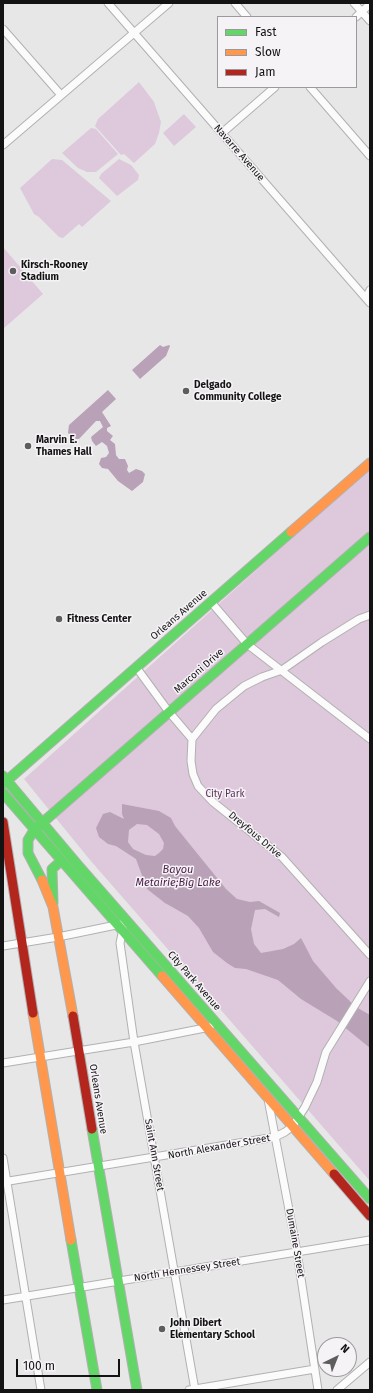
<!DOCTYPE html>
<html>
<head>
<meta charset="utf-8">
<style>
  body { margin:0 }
  #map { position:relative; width:373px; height:1393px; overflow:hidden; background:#e8e7e8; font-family:"Fira Sans",sans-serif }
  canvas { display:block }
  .frame { position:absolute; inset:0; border:4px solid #141314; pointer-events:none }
  .legend { position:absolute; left:217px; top:16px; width:140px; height:72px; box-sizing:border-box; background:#f6f3f6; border:1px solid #9c999c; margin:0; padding:5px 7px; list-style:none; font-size:12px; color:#141314 }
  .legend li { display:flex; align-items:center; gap:8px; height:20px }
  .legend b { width:20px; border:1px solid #9c999c }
  .north { position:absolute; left:317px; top:1337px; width:40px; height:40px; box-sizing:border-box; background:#f6f3f6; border:1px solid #9c999c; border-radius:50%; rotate:43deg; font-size:11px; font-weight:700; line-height:16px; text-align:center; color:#141314 }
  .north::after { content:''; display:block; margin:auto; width:14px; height:18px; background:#5e5d5e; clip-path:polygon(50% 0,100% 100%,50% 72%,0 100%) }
  .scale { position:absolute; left:16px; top:1359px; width:104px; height:18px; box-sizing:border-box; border:2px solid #141314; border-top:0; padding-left:5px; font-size:12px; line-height:14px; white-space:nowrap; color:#141314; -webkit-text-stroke:3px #f6f3f6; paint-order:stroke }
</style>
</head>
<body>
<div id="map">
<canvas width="373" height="1393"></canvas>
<div class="frame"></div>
<ul class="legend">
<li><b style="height:5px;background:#63d668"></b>Fast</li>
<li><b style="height:5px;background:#ff974d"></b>Slow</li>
<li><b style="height:5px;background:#b3261e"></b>Jam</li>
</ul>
<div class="north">N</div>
<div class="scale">100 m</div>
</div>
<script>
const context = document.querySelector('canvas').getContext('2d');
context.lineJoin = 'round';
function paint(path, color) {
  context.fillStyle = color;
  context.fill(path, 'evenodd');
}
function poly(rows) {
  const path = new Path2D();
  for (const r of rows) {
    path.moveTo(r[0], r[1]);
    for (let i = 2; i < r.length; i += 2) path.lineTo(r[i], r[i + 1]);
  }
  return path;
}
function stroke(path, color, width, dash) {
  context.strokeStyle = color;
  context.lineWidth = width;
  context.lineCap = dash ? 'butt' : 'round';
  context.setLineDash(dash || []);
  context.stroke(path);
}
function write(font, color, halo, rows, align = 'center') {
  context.font = font + ' "Fira Sans",sans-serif';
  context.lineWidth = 3;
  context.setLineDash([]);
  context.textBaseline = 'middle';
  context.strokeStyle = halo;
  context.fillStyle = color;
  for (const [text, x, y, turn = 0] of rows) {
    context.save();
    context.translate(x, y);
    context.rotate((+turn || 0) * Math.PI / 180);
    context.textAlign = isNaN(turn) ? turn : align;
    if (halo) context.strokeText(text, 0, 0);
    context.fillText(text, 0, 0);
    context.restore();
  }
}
paint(poly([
  [139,82,154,102,161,122,159,133,155,144,134,163,124,154,121,155,95,126,98,119],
  [184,114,196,127,174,146,163,133],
  [91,128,96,129,118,154,96,172,87,172,78,168,62,153],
  [52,159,62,160,111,201,82,227,79,224,63,238,59,237,39,217,34,214,20,188],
  [119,159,131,165,139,175,138,180,117,196,99,178,101,174],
  [3,247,43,294,3,329],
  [370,468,370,1181,90,860,24,779]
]), '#ddc9db');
paint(poly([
  [160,345,163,347,169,345,170,346,166,356,140,379,132,370],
  [108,390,116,399,102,412,111,426,107,428,107,431,113,436,110,440,115,444,116,455,119,459,125,459,128,466,127,470,129,473,136,469,142,471,145,474,143,482,132,491,118,481,108,469,102,468,99,464,101,458,106,457,109,453,107,446,102,442,96,446,92,441,91,437,103,427,100,421,96,421,79,439,74,439,68,433,69,425],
  [122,804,159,811,171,818,175,826,226,889,237,899,250,902,259,901,280,913,279,917,265,909,255,910,251,929,254,944,261,953,283,949,294,944,301,938,313,961,336,988,356,1007,370,1015,370,1048,337,1021,301,999,278,980,246,969,235,968,227,963,213,952,199,928,188,916,165,903,147,889,136,859,116,846,108,844,99,837,96,828,103,814,110,812,124,819,122,814],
  [137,824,147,825,159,834,164,843,163,849,159,853,155,856,146,855,133,849,128,842,129,830]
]), '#b9a1b7');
const street = poly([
  [108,3,370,303],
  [235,3,247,17],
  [354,3,370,21],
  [356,17,370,4],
  [3,29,61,95],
  [310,87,370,156],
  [222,133,275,87],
  [3,145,169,3],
  [366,298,370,290],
  [211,602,247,644,370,739],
  [136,667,169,712,192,739,191,761,193,774,198,786,213,802,282,857,370,955],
  [192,739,216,709,244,686,262,677,282,670,322,642,359,619,370,615],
  [123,929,120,943,134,1042,195,1390],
  [3,946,58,937,121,924],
  [3,1063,134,1042,210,1027],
  [268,1099,297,1252,318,1390],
  [3,1158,41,1390],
  [3,1182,275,1137,285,1132,293,1126,305,1107,317,1082,326,1052,370,981],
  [3,1300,370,1240],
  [189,1390,315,1369],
  [337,1390,370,1362]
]);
const fast = poly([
  [3,776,77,864,370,1199],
  [3,784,291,532],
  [3,793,162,976],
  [42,880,28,853,28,840,34,830,370,537],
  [53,903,52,869,61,861],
  [92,1129,137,1390],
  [71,1240,97,1390]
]);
const slow = poly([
  [291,532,370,463],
  [42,880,53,907,73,1016],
  [162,976,334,1174],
  [33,1013,71,1240]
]);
const jam = poly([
  [3,822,33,1013],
  [73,1016,92,1129],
  [334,1174,370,1216]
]);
stroke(street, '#b2b1b2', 9);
stroke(fast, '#b2b1b2', 11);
stroke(slow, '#b2b1b2', 11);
stroke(jam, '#b2b1b2', 11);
stroke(street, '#fcfbfc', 7);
stroke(fast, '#63d668', 9);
stroke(slow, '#ff974d', 9);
stroke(jam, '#b3261e', 9);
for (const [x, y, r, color] of [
  [13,271,4,"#5e5d5e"],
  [186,391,4,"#5e5d5e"],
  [28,446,4,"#5e5d5e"],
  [59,619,4,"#5e5d5e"],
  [162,1329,4,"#5e5d5e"]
]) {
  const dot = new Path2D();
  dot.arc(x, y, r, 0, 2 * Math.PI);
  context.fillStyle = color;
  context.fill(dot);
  stroke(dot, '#f6f3f6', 1.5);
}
write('10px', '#141314', '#f6f3f6', [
  ["Navarre Avenue",239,153,49],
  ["Orleans Avenue",179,615,-41],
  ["Marconi Drive",199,671,-41],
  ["Dreyfous Drive",255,835,40],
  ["City Park Avenue",194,981,49],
  ["Orleans Avenue",98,1099,81],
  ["North Alexander Street",219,1147,-10],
  ["Saint Ann Street",154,1155,80],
  ["Dumaine Street",295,1243,80],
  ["North Hennessey Street",187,1270,-9]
]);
write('bold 10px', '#141314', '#f6f3f6', [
  ["Kirsch-Rooney",21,265],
  ["Stadium",21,277],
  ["Delgado",194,385],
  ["Community College",194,397],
  ["Marvin E.",36,440],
  ["Thames Hall",36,452],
  ["Fitness Center",67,619],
  ["John Dibert",170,1323],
  ["Elementary School",170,1335]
], 'left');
write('10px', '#5e315c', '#f6f3f6', [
  ["City Park",225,794]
]);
write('italic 11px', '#4c1f49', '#f6f3f6', [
  ["Bayou",178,870],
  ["Metairie;Big Lake",178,883]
]);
</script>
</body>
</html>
